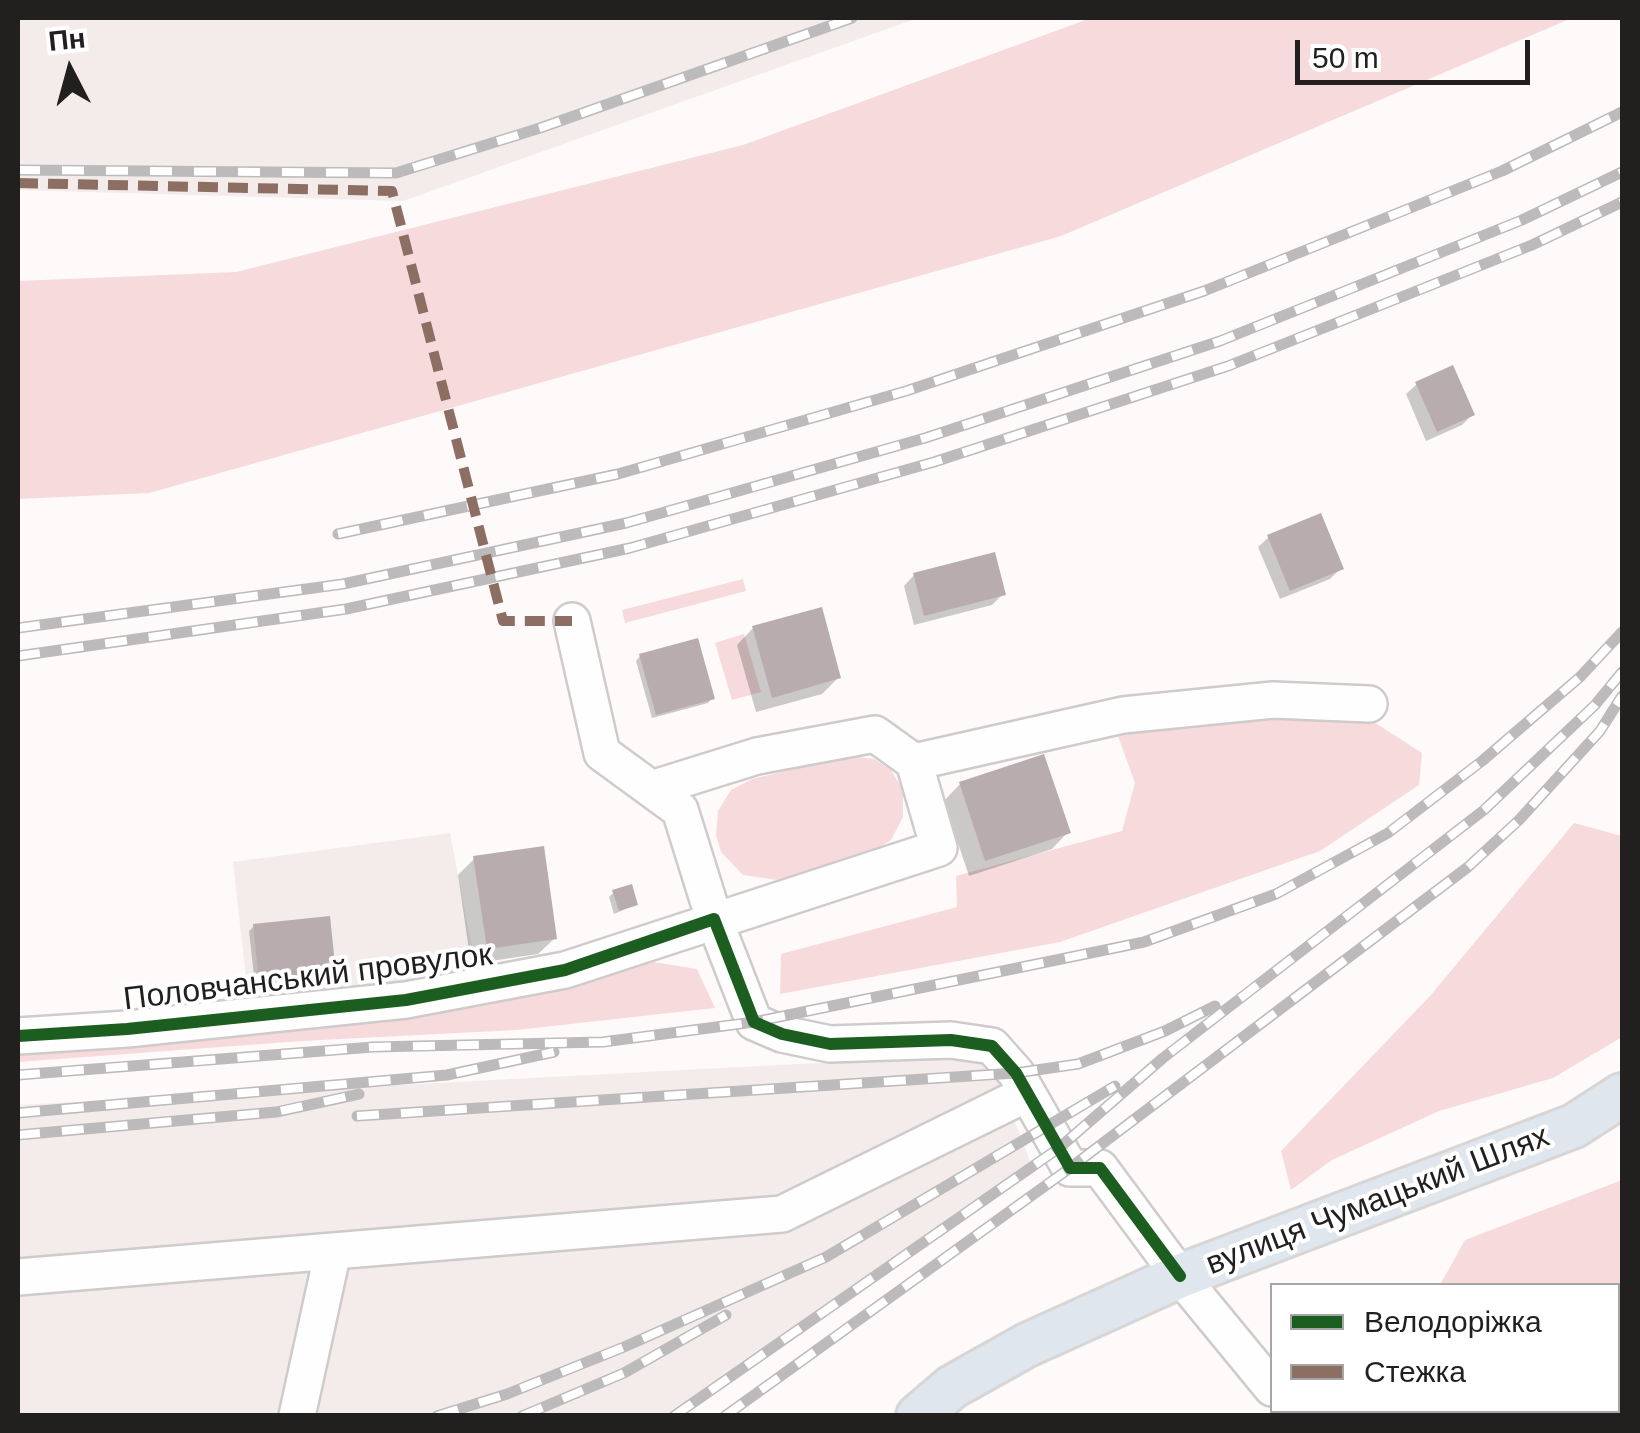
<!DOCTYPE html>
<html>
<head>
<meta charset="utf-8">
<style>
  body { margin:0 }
  #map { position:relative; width:1640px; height:1433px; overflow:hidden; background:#fefafa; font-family:Arial,sans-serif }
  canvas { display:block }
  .frame { position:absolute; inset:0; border:20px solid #221f1f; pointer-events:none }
  .legend { position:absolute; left:1270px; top:1283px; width:350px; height:130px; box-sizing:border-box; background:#fff; border:2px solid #a7a5a5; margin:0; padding:12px 18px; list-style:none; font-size:30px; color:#221f1f }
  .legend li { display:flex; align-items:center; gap:20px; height:50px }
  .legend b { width:50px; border:2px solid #a7a5a5 }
  .north { position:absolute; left:20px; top:20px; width:100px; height:100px; -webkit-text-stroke:8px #fff; paint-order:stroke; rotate:354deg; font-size:28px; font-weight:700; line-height:40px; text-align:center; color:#221f1f }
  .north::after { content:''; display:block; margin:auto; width:35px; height:45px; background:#221f1f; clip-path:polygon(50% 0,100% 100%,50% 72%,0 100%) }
  .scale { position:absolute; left:1295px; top:40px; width:235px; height:45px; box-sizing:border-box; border:5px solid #221f1f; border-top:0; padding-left:12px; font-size:30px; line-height:35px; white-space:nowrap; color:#221f1f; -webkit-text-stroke:8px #fff; paint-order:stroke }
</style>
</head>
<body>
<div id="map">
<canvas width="1640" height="1433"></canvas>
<div class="frame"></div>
<ul class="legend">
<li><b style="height:12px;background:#1b5e20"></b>Велодоріжка</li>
<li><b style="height:12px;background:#8d6e63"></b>Стежка</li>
</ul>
<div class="north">Пн</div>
<div class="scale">50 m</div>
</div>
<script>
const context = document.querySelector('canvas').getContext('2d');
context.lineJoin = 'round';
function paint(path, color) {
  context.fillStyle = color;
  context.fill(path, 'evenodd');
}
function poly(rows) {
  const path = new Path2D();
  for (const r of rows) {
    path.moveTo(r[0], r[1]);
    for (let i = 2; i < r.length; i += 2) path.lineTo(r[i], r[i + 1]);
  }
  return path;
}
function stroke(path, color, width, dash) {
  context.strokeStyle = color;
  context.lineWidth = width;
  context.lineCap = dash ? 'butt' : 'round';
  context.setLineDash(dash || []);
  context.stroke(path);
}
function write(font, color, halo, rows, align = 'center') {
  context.font = font + ' Arial,sans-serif';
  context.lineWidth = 8;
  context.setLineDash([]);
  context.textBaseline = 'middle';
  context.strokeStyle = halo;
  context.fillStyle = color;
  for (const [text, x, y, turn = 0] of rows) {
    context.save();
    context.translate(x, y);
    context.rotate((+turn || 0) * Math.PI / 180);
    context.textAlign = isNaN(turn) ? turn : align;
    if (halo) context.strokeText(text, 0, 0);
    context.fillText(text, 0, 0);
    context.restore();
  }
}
paint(poly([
  [18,18,918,18,403,201,18,190],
  [450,833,477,975,249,1005,233,862],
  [989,1054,1030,1161,684,1415,18,1416,18,1105]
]), '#f4ebeb');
paint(poly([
  [1091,18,1572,18,1061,236,149,493,18,499,18,281,236,272,743,145],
  [743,579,746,591,625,623,622,610],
  [744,634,761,692,732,700,715,643],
  [1357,711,1422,753,1419,785,1320,851,1060,942,780,994,781,954,957,907,956,876,1122,831,1135,783,1115,728],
  [850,756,874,759,891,770,903,790,903,817,891,840,877,849,777,880,743,875,721,852,716,835,718,811,731,790,752,779],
  [1574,823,1622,836,1622,1037,1553,1078,1439,1111,1332,1160,1291,1190,1281,1151,1430,996],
  [628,958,697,969,715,1008,517,1030,302,1041,18,1062,18,1046],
  [1622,1180,1622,1415,1367,1415,1370,1410,1618,1410,1618,1286,1440,1285,1465,1240]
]), '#f7dadc');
paint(poly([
  [1417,384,1472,415,1462,425,1426,441,1406,394],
  [1269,537,1341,568,1330,579,1280,599,1258,547],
  [914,575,1003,594,992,605,914,625,904,586],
  [753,628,839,677,822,694,756,712,737,645],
  [640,656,712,698,708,703,652,718,636,661],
  [960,784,1068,832,1052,849,969,876,944,801],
  [474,859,555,938,538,954,471,964,458,875],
  [614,892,635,905,614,914,609,897],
  [254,926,333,973,329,978,255,985,249,931]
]), '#0003');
paint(poly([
  [1453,365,1475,415,1437,432,1415,382],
  [1321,513,1344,569,1290,591,1267,535],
  [995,552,1006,595,924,616,913,573],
  [822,607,841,678,772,698,752,626],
  [698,638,715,699,656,715,639,654],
  [1044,754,1071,833,985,861,959,782],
  [544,846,557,939,487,949,473,856],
  [632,884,638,905,619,911,612,890],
  [330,916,336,974,259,982,253,924]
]), '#b8acae');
const minor = poly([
  [572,621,602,753,680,810,714,919,754,1022,782,1034,830,1044,951,1040,992,1046,1016,1073,1070,1168,1100,1168,1180,1276,1272,1388],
  [914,762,1123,715,1273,700,1369,704],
  [18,1036,127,1029,406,1000,565,970,939,848,914,762,875,734,757,756,651,789],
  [18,1277,782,1214,1026,1094],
  [1292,1410,1296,1416],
  [297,1416,333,1251]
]);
const major = poly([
  [918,1416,952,1387,1027,1345,1180,1276,1574,1126,1622,1095]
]);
stroke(minor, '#cfcbcb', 40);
stroke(major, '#d7d5d5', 48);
stroke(minor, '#fffefe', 35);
stroke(major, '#dfe6ed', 42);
const rail = poly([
  [18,170,396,173,540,128,852,18],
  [338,534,618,474,906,391,1204,291,1502,171,1622,112],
  [18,628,343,584,626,523,925,438,1220,341,1522,220,1622,172],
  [18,656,346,609,630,548,934,462,1228,366,1532,245,1622,202],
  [18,1075,373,1047,603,1042,754,1022,1144,942,1276,894,1388,833,1482,761,1580,677,1622,632],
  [18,1113,447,1075,554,1052],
  [357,1116,1016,1073,1078,1064,1165,1031,1215,1006],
  [18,1135,276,1112,359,1094],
  [437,1416,507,1394,624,1347,826,1257,1115,1086],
  [522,1416,624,1373,726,1315],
  [674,1416,1059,1148,1163,1058,1484,810,1595,705,1622,672],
  [725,1416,1070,1168,1468,867,1519,820,1600,731,1622,696]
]);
stroke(rail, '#bcbaba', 11);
stroke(rail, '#fff', 8, [22]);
stroke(poly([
  [18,183,392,191,503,621,572,621]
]), '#8d6e63', 10, [20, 10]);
stroke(poly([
  [18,1036,127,1029,406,1000,565,970,714,919,754,1022,782,1034,830,1044,951,1040,992,1046,1016,1073,1070,1168,1100,1168,1180,1276]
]), '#1b5e20', 12);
write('32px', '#221f1f', '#fff', [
  ["Половчанський провулок",308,978,-7],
  ["вулиця Чумацький Шлях",1378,1201,-21]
]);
</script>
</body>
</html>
